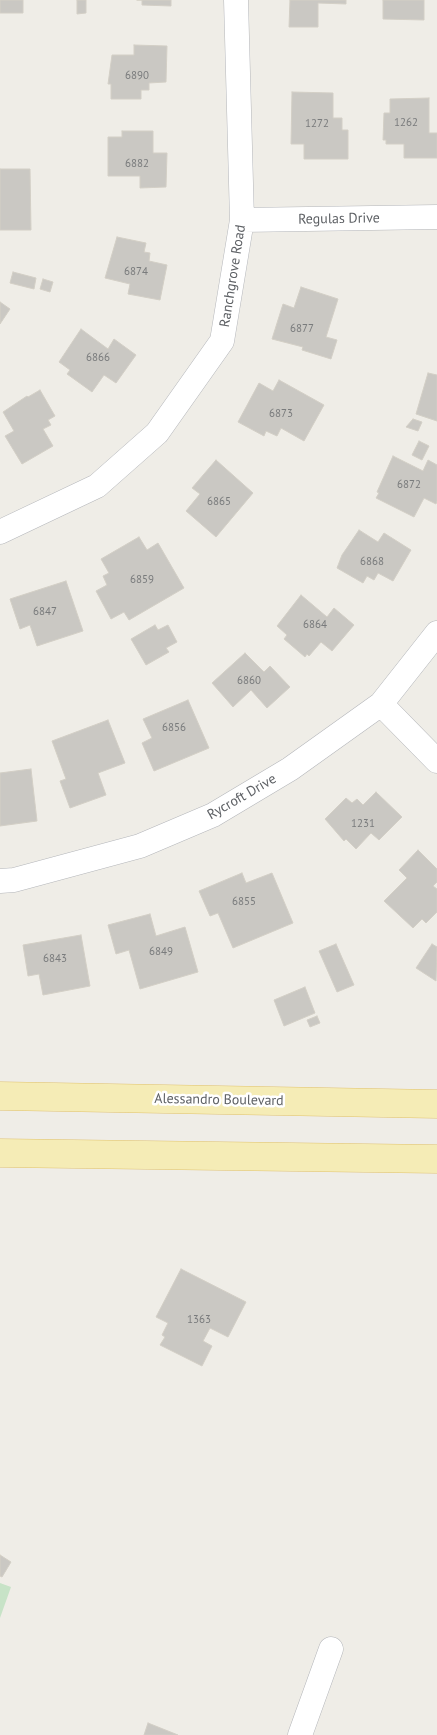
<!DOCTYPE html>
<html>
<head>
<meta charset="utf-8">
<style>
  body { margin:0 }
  canvas { display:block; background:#efede7 }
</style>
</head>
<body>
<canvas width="437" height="1735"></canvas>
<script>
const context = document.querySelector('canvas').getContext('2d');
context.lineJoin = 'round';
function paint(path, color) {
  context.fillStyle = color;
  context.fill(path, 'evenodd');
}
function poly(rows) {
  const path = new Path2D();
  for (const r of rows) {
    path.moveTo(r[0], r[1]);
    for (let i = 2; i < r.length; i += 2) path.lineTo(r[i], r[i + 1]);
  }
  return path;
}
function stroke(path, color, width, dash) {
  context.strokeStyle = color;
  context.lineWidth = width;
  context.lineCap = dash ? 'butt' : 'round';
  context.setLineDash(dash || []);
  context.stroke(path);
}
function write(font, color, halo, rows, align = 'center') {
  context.font = font + ' "PT Sans",sans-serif';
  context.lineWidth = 5;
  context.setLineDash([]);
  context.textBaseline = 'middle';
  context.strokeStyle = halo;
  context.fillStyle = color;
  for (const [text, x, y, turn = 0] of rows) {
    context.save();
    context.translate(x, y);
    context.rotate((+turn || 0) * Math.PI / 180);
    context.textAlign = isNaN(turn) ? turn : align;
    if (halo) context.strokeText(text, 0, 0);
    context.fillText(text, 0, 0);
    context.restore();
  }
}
paint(poly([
  [0,1583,11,1587,0,1618]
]), '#c7e3c7');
const building = poly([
  [0,0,23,0,23,13,0,13,0,0],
  [77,0,86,0,86,13,77,14,77,0],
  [137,0,171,0,171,6,142,5,142,0,137,0],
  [290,0,346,0,346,4,318,3,318,27,289,27,290,0],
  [383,0,424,0,424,20,383,19,383,0],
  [134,45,167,46,166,82,149,83,149,90,141,90,141,99,111,99,111,84,108,84,112,55,134,55,134,45],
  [292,92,333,93,333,118,342,118,342,130,348,130,348,159,304,159,304,144,291,144,292,92],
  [429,98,429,133,437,133,437,158,404,158,404,144,386,144,386,140,383,140,384,113,390,113,390,99,429,98],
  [122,131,153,131,153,153,167,153,166,187,140,188,140,176,108,176,108,137,122,137,122,131],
  [0,169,30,169,31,230,0,230,0,169],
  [117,237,146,243,144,252,150,253,149,261,167,265,160,300,128,294,130,284,105,278,117,237],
  [13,272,36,278,34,289,10,283,13,272],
  [43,279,53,282,50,292,40,289,43,279],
  [301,287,338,299,326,337,337,340,331,359,302,350,303,347,272,339,283,304,294,308,301,287],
  [0,302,10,309,0,324,0,302],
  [81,329,108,349,114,339,136,355,116,383,104,375,92,392,67,374,70,370,59,362,81,329],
  [428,373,437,375,437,421,416,414,428,373],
  [279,380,324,405,304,441,281,428,277,436,266,431,264,436,238,422,259,383,273,391,279,380],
  [40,390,55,416,48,420,51,425,43,429,53,446,22,464,5,436,14,431,3,412,27,396,28,397,40,390],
  [413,419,422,422,418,431,406,427,413,419],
  [419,441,429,446,422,460,412,455,419,441],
  [393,456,423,471,428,460,437,465,437,501,436,504,424,498,414,517,376,498,379,493,377,492,393,456],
  [216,460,253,493,216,537,186,511,200,494,192,488,216,460],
  [359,530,378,542,384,533,411,550,393,581,378,573,374,580,367,576,363,583,337,568,342,555,359,530],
  [139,537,147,550,158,543,184,588,129,620,124,612,111,619,96,591,107,585,103,576,109,573,101,559,139,537],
  [66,581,83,631,37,646,30,625,20,629,10,599,66,581],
  [301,595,327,617,334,608,354,625,332,651,321,642,309,656,307,654,305,657,284,639,287,635,277,626,301,595],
  [155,625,158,630,168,625,177,642,166,648,169,652,146,665,131,639,155,625],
  [245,653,264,672,270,666,290,687,267,708,251,690,233,707,212,683,245,653],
  [188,700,209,748,154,771,142,743,152,738,143,719,188,700],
  [108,720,125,763,98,773,106,795,70,808,60,781,66,779,52,741,108,720],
  [31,769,37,821,0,826,0,773,31,769],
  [376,792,402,817,379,840,371,833,356,849,346,839,344,841,325,819,346,798,352,803,357,799,363,805,376,792],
  [418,850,437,869,437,882,433,886,437,889,437,912,426,923,422,919,413,928,384,901,407,878,399,870,418,850],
  [242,873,246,883,272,873,293,923,233,948,218,913,210,916,199,891,242,873],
  [150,914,156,936,185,927,198,972,140,989,129,950,116,954,108,925,150,914],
  [81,935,90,986,43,995,39,974,28,976,23,945,81,935],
  [336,944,354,985,337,992,319,951,336,944],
  [432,944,437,947,436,981,416,968,432,944],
  [305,987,315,1013,284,1026,274,1000,305,987],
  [317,1016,320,1023,310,1027,307,1020,317,1016],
  [181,1269,246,1302,228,1337,210,1328,203,1341,212,1346,202,1366,160,1345,165,1337,162,1335,168,1323,156,1317,181,1269],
  [0,1555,11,1562,2,1577,0,1576,0,1555],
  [148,1723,178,1735,144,1735,148,1723]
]);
paint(building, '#cac8c3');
stroke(building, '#d3cfc6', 1);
const street = poly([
  [242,220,437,217],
  [0,532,97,486,157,433,222,341,242,220,236,0],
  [381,704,437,761],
  [0,881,14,880,140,846,213,815,290,769,381,704,437,633],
  [300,1735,331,1649]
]);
const primary = poly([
  [0,1096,437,1104],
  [0,1153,437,1159]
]);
stroke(street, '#b4b6ba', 25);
stroke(primary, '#e0c26f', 29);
stroke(street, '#fff', 24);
stroke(primary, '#f5ecb6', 28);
write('11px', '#797b7c', null, [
  ["6890",137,76],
  ["1262",406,123],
  ["1272",317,124],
  ["6882",137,164],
  ["6874",136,272],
  ["6877",302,329],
  ["6866",98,358],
  ["6873",281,414],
  ["6872",409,485],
  ["6865",219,502],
  ["6868",372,562],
  ["6859",142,580],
  ["6847",45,612],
  ["6864",315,625],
  ["6860",249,681],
  ["6856",174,728],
  ["1231",363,824],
  ["6855",244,902],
  ["6849",161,952],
  ["6843",55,959],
  ["1363",199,1320]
]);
write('14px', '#5e6165', '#fff', [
  ["Regulas Drive",339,219,-1],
  ["Ranchgrove Road",233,276,-81],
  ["Rycroft Drive",242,797,-30],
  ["Alessandro Boulevard",219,1100,1]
]);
</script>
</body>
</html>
